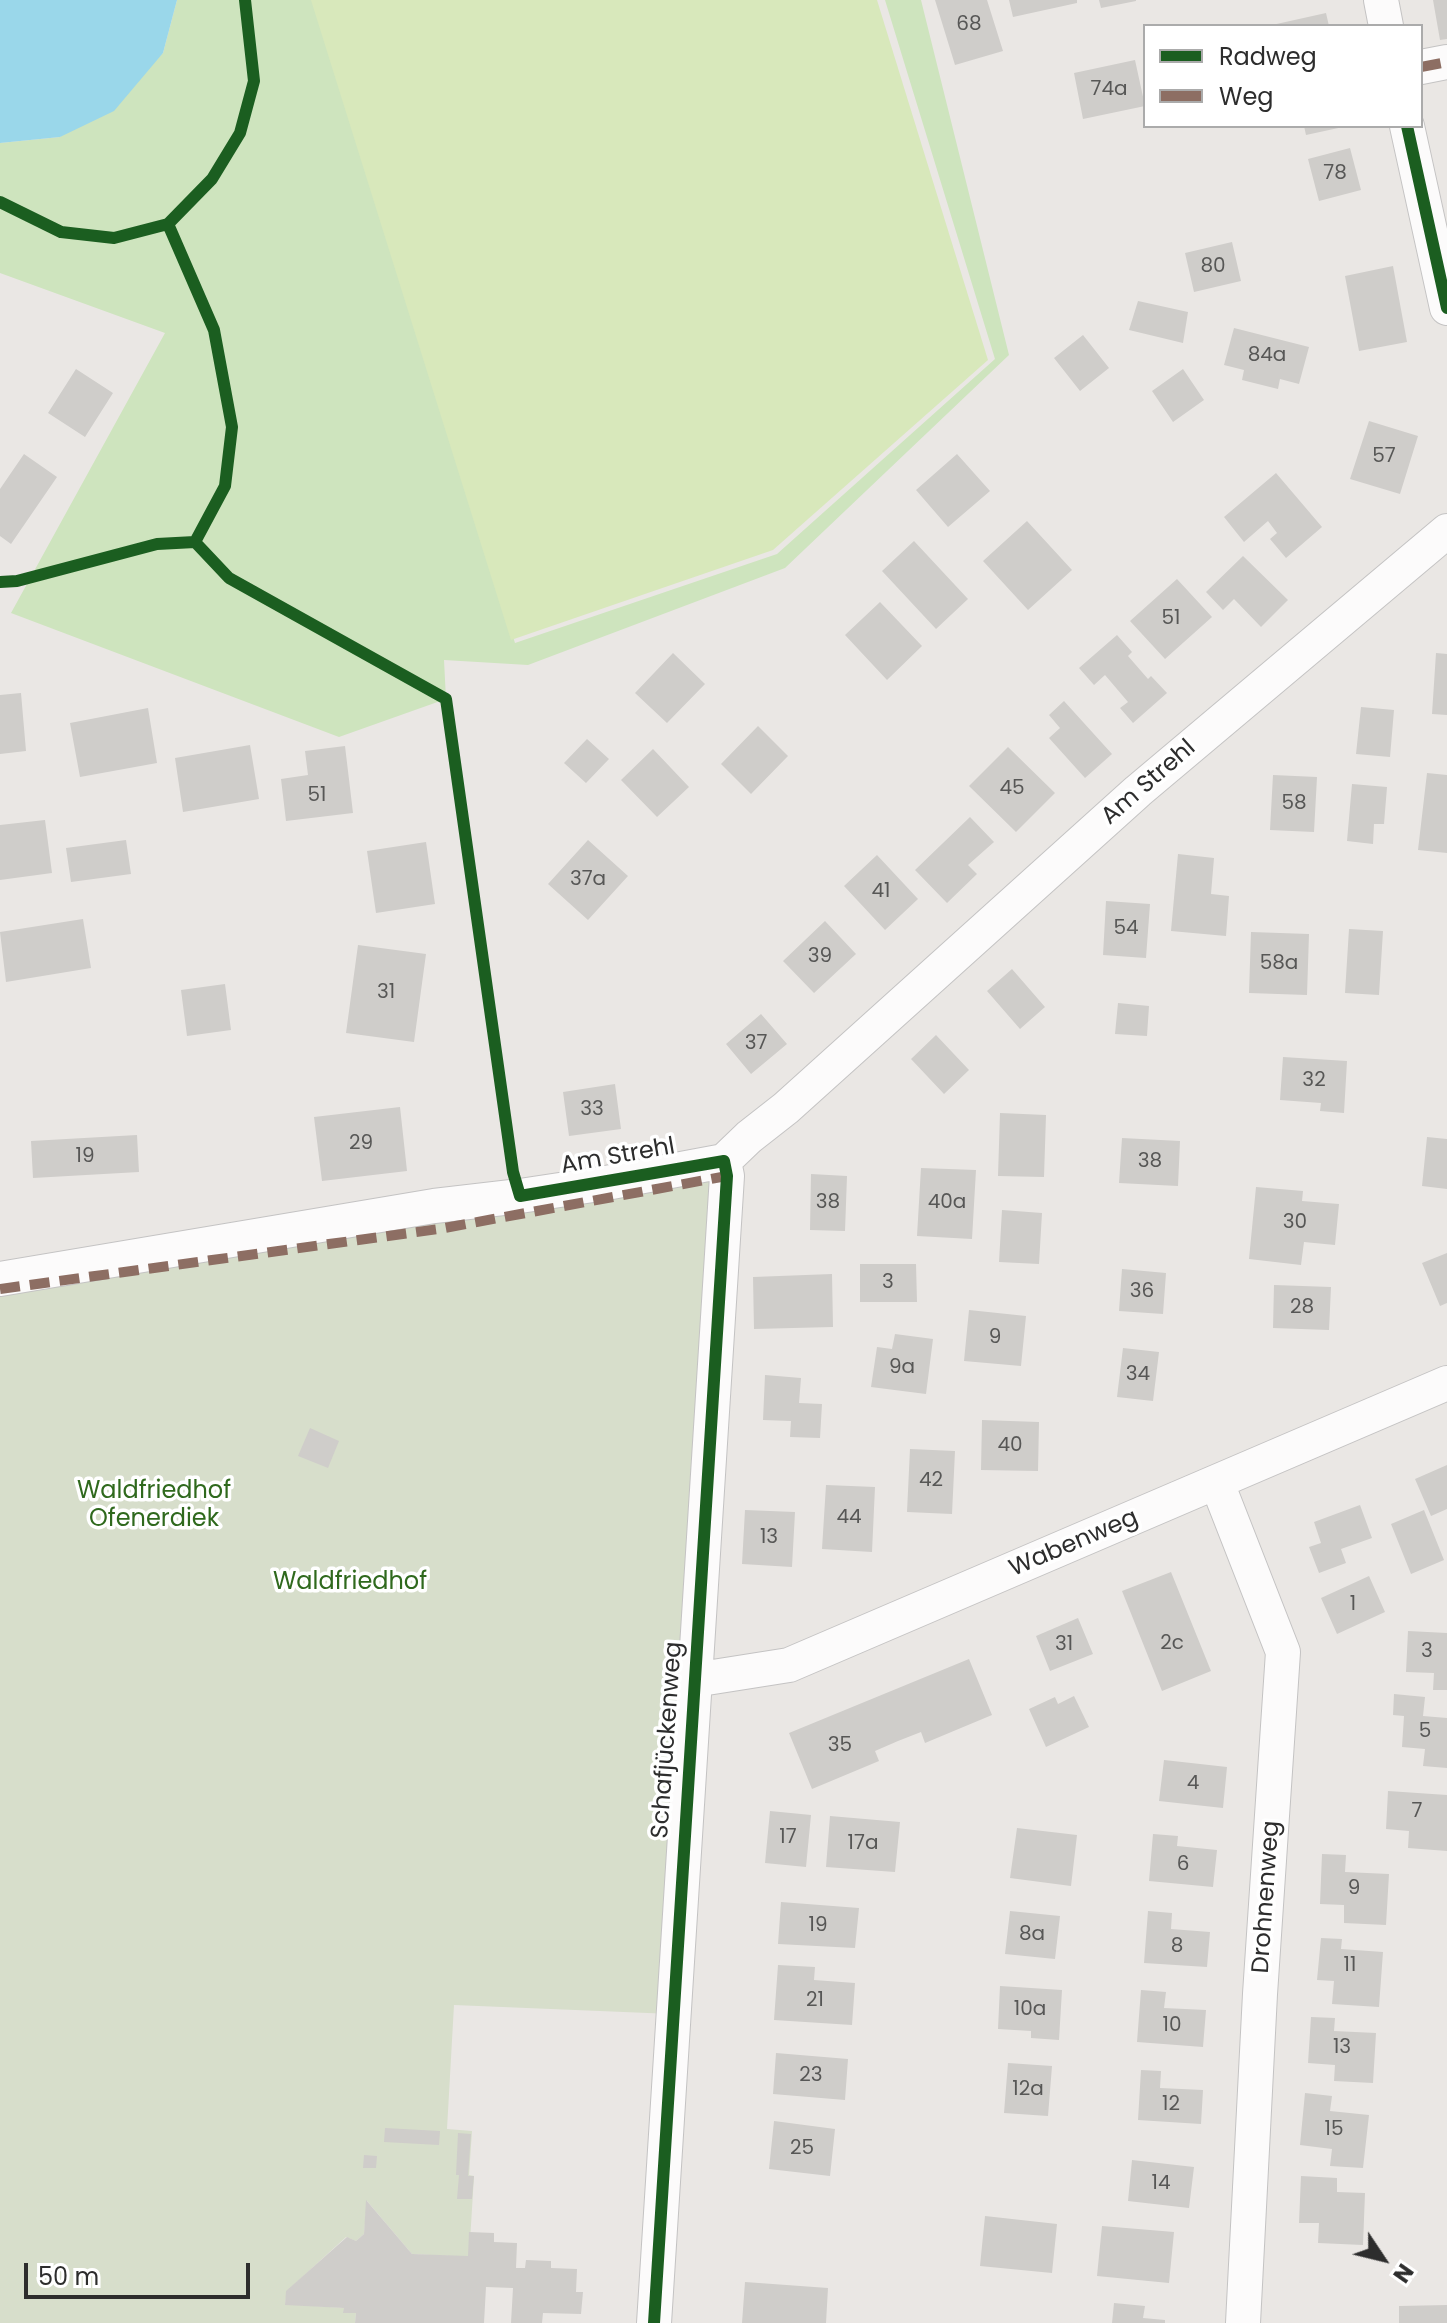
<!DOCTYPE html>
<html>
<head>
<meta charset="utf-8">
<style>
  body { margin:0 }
  #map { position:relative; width:1447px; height:2323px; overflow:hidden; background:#eae7e4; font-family:Poppins,sans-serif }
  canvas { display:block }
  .legend { position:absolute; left:1143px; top:24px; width:280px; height:104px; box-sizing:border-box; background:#fff; border:2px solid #ababab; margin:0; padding:10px 14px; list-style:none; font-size:24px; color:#2d2d2d }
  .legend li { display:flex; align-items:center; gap:16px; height:40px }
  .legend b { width:40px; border:2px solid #ababab }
  .north { position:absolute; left:1343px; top:2219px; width:80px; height:80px; -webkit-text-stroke:6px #fff; paint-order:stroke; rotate:125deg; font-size:22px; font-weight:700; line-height:32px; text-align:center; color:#2d2d2d }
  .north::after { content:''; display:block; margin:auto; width:28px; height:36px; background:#2d2d2d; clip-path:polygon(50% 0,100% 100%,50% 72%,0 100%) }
  .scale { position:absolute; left:24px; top:2263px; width:226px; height:36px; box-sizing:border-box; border:4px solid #2d2d2d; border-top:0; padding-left:10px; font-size:24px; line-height:28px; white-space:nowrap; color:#2d2d2d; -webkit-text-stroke:6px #fff; paint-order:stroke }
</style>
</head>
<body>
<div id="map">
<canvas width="1447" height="2323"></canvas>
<ul class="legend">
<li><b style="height:10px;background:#1b5e20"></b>Radweg</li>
<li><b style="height:10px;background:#8d6e63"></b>Weg</li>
</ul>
<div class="north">N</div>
<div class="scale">50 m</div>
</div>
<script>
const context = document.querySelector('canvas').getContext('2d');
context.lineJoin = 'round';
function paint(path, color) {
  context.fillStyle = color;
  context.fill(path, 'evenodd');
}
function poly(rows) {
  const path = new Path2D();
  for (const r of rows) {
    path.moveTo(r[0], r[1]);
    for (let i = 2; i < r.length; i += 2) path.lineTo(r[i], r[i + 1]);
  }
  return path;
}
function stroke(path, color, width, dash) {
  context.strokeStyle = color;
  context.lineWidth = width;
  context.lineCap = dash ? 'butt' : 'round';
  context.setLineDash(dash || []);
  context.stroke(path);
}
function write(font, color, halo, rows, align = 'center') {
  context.font = font + ' Poppins,sans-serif';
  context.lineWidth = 7;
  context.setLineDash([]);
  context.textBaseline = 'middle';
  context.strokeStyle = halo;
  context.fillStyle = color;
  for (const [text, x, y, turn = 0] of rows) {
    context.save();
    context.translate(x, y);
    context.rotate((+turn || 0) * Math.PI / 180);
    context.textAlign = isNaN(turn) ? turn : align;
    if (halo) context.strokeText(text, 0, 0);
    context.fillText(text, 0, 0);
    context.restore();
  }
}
paint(poly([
  [177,0,312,0,515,643,777,554,995,359,885,0,921,0,1009,355,785,568,528,665,444,660,446,699,339,737,11,613,165,333,0,273,0,143,60,137,163,53]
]), '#cee4be');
paint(poly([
  [724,1161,672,2014,454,2005,447,2129,472,2131,469,2175,474,2176,465,2323,468,2257,412,2254,367,2201,364,2234,356,2241,346,2237,287,2291,285,2304,344,2308,344,2313,356,2313,355,2323,0,2323,0,1279]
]), '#d7decb');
paint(poly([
  [311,0,877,0,988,360,773,550,511,640]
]), '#d8e8bb');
paint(poly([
  [0,0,177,0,163,53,114,111,60,137,0,143]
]), '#9ad7ea');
paint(poly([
  [935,0,987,0,1003,51,955,65],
  [1009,0,1077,0,1077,3,1013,17],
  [1099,0,1136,0,1136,1,1101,8],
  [1433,0,1447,0,1447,39,1440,40],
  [1326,13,1329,26,1272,26,1272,25],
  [1135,60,1145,106,1083,119,1074,73],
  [1304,126,1343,126,1343,127,1306,135],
  [1350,148,1361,190,1319,201,1308,159],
  [1232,242,1241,281,1194,292,1185,253],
  [1393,266,1407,342,1359,351,1345,276],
  [1138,301,1188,312,1183,343,1129,330],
  [1234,328,1309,347,1299,384,1280,379,1278,389,1242,380,1244,370,1224,365],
  [1083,335,1109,368,1080,391,1054,358],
  [76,369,113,393,85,437,48,413],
  [1183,369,1204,400,1173,422,1152,391],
  [1369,421,1418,436,1400,494,1350,479],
  [24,454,57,477,11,544,0,536,0,489],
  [957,454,990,491,948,527,916,490],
  [1276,473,1322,527,1286,558,1270,539,1277,533,1268,521,1244,542,1224,517],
  [1027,521,1072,570,1028,610,983,561],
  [914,541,968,599,936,629,882,571],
  [1243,556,1288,600,1261,627,1234,599,1223,610,1206,592],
  [1177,579,1212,617,1165,659,1130,621],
  [880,602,922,646,887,680,845,635],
  [1117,635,1132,652,1128,656,1148,679,1151,676,1167,693,1133,723,1120,708,1128,702,1105,675,1094,685,1079,668],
  [673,653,705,684,667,723,635,693],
  [1436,653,1447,654,1447,715,1432,714],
  [21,693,26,751,0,754,0,695],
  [1064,701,1112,754,1085,778,1049,738,1060,728,1049,715],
  [1361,707,1394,710,1390,757,1356,754],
  [148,708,157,763,80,777,70,723],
  [758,726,788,756,751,794,721,764],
  [587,739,609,759,586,783,564,763],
  [250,745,259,799,183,812,175,758],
  [345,746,353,813,286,821,281,779,308,775,305,751],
  [1008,747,1055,793,1016,832,969,786],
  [653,749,689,787,657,817,621,780],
  [1427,773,1447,775,1447,853,1418,850],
  [1273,775,1317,777,1314,832,1270,830],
  [1352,784,1387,787,1384,824,1374,824,1373,844,1347,841],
  [970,817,994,842,968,865,977,874,947,903,915,870],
  [45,820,52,873,0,880,0,825],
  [126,840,131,874,71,882,66,848],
  [588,840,628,876,588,920,548,884],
  [426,842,435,904,376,913,367,851],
  [1178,854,1214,858,1211,894,1229,896,1226,936,1171,931],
  [877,855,918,899,885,930,844,886],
  [1106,901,1150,904,1146,958,1103,955],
  [83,919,91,968,6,982,0,932],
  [825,921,856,954,814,993,783,961],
  [1349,929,1383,931,1379,995,1345,993],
  [1251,932,1309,934,1307,995,1249,993],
  [358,945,426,954,414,1042,346,1033],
  [1012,969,1045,1007,1020,1029,987,991],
  [225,984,231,1030,187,1036,181,990],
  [1118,1003,1149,1006,1147,1036,1115,1034],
  [761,1014,787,1044,751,1074,726,1044],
  [936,1035,969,1070,944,1094,911,1059],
  [1283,1057,1347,1061,1344,1113,1320,1111,1321,1103,1280,1100],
  [615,1084,621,1129,569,1136,563,1092],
  [400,1107,407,1171,322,1181,314,1117],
  [1000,1113,1046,1115,1044,1177,998,1176],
  [137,1135,139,1172,33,1178,31,1141],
  [1427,1137,1447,1139,1447,1189,1422,1186],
  [1122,1138,1180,1141,1178,1186,1119,1183],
  [921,1168,976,1170,972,1239,917,1236],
  [811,1174,847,1176,845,1231,810,1230],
  [1256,1187,1303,1191,1302,1201,1339,1204,1335,1245,1304,1242,1301,1265,1249,1259],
  [1002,1210,1042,1213,1039,1264,999,1262],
  [1447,1253,1447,1303,1440,1306,1422,1263],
  [860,1264,916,1264,917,1302,860,1302],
  [1122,1269,1166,1273,1163,1314,1119,1311],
  [832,1274,833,1327,754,1329,753,1277],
  [1274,1285,1331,1287,1329,1330,1273,1328],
  [969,1310,1026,1316,1021,1366,964,1361],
  [895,1334,933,1339,926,1394,871,1387,877,1347,892,1349],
  [1123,1348,1159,1352,1153,1401,1117,1397],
  [765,1375,801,1378,799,1403,822,1404,820,1438,790,1437,791,1421,763,1420],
  [982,1420,1039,1422,1038,1471,981,1470],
  [310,1428,339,1441,328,1468,298,1456],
  [910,1449,955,1451,952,1514,907,1512],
  [1447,1465,1447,1509,1431,1516,1415,1479],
  [826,1485,875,1487,872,1552,822,1549],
  [1360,1505,1372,1538,1341,1549,1346,1563,1319,1573,1309,1547,1321,1543,1314,1522],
  [745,1510,795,1512,792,1567,742,1564],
  [1424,1510,1444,1560,1411,1574,1391,1524],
  [1171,1572,1211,1671,1162,1691,1122,1591],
  [1369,1576,1385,1612,1337,1634,1321,1598],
  [1078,1618,1093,1654,1050,1671,1036,1636],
  [1408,1631,1447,1633,1447,1690,1433,1690,1434,1673,1406,1672],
  [969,1659,992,1715,925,1743,921,1732,898,1741,875,1751,879,1761,812,1789,789,1733],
  [1394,1694,1425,1697,1423,1716,1447,1718,1447,1768,1423,1766,1425,1749,1402,1747,1404,1716,1393,1715],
  [1074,1696,1089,1727,1046,1747,1029,1709,1055,1697,1058,1704],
  [1164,1760,1227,1767,1223,1808,1159,1801],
  [1388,1791,1447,1795,1447,1851,1408,1848,1409,1831,1386,1829],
  [770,1811,811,1815,806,1867,765,1863],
  [830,1816,900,1822,895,1872,826,1867],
  [1017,1828,1077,1835,1071,1886,1010,1878],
  [1153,1834,1178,1836,1177,1846,1217,1850,1213,1887,1149,1881],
  [1322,1854,1346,1855,1345,1872,1389,1874,1386,1925,1344,1923,1344,1905,1320,1904],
  [781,1902,859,1908,855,1948,778,1944],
  [1010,1911,1060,1916,1055,1959,1005,1954],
  [1148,1911,1172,1913,1171,1929,1210,1932,1207,1967,1144,1963],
  [1321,1938,1342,1939,1341,1949,1383,1952,1379,2007,1332,2004,1334,1981,1317,1980],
  [778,1965,815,1967,814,1980,855,1983,852,2025,774,2020],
  [1000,1986,1062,1990,1059,2040,1031,2038,1031,2031,998,2029],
  [1141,1990,1166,1992,1164,2008,1206,2010,1203,2047,1137,2042],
  [1311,2017,1335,2018,1334,2031,1376,2033,1373,2083,1334,2081,1335,2065,1308,2063],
  [776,2053,848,2059,845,2100,773,2094],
  [1008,2063,1052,2066,1048,2116,1004,2113],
  [1141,2070,1161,2071,1160,2088,1203,2090,1201,2124,1138,2120],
  [1305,2093,1332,2096,1330,2111,1369,2115,1363,2168,1330,2166,1332,2149,1300,2145],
  [774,2121,835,2129,830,2176,769,2169],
  [385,2128,440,2131,439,2145,384,2142],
  [458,2133,471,2134,468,2176,474,2176,472,2199,457,2199,459,2175,456,2175],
  [364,2155,377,2156,376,2168,363,2168],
  [1132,2160,1194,2167,1189,2208,1128,2201],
  [1301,2176,1337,2178,1337,2192,1365,2193,1363,2245,1318,2243,1319,2223,1299,2223],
  [366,2200,412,2254,468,2256,469,2232,494,2233,494,2242,517,2243,516,2268,525,2268,526,2260,551,2261,551,2268,577,2269,576,2292,583,2292,581,2314,543,2313,542,2323,511,2323,513,2288,486,2287,484,2323,355,2323,356,2313,343,2313,344,2308,285,2305,286,2291,347,2237,356,2241,364,2234],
  [985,2216,1057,2224,1052,2273,980,2266],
  [1102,2226,1174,2232,1169,2283,1097,2276],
  [745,2282,828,2288,826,2323,742,2323],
  [1114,2303,1145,2306,1143,2318,1165,2320,1165,2323,1112,2323],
  [1447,2305,1447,2323,1399,2323,1399,2306]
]), '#cfcdca');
const street = poly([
  [1381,0,1386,26],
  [1421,67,1447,62],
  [1407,126,1447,308],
  [0,1279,434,1206,520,1196,606,1183,724,1161,749,1137,786,1108,1138,791,1447,531],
  [1217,1483,1283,1652,1260,1994,1243,2323],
  [694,1680,789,1665,1447,1383],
  [654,2323,727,1176,724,1161]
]);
stroke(street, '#c4c3c3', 36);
stroke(street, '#fcfbfb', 34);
stroke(poly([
  [1421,67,1447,62],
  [0,1289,439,1229,727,1176]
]), '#8d6e63', 10, [20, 10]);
stroke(poly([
  [1407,126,1447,308],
  [0,202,61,232,114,238,168,224,212,179,240,133,254,81,245,0],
  [168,224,214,330,232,427,225,486,195,542],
  [0,582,17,581,157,544,195,542,229,578,446,699,513,1172,520,1196,724,1161,727,1176,654,2323]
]), '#1b5e20', 12);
write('20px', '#575756', null, [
  ["68",969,25],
  ["74a",1109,90],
  ["78",1335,174],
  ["80",1213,267],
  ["84a",1267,356],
  ["57",1384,457],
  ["51",1171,619],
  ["45",1012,789],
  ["51",317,796],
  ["58",1294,804],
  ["37a",588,880],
  ["41",881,892],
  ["54",1126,929],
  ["39",820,957],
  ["58a",1279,964],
  ["31",386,993],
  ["37",756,1044],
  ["32",1314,1081],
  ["33",592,1110],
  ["29",361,1144],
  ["19",85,1157],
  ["38",1150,1162],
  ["38",828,1203],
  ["40a",947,1203],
  ["30",1295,1223],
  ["3",888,1283],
  ["36",1142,1292],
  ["28",1302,1308],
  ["9",995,1338],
  ["9a",902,1368],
  ["34",1138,1375],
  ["40",1010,1446],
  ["42",931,1481],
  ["44",849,1518],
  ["13",769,1538],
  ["1",1353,1605],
  ["2c",1172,1644],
  ["31",1064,1645],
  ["3",1427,1652],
  ["5",1425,1732],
  ["35",840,1746],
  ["4",1193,1784],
  ["7",1417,1812],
  ["17",788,1838],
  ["17a",863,1844],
  ["6",1183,1865],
  ["9",1354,1889],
  ["19",818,1926],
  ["8a",1032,1935],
  ["8",1177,1947],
  ["11",1350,1966],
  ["21",815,2001],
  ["10a",1030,2010],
  ["10",1172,2026],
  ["13",1342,2048],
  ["23",811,2076],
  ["12a",1028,2090],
  ["12",1171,2105],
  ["15",1334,2130],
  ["25",802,2149],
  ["14",1161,2184]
]);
write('24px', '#2d2d2d', '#fff', [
  ["Am Strehl",1149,783,-41],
  ["Am Strehl",618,1157,-10],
  ["Wabenweg",1074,1544,-23],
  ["Schafjückenweg",668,1740,-86],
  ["Drohnenweg",1267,1897,-86]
]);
write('24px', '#2f691d', '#fff', [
  ["Waldfriedhof",154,1492],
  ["Ofenerdiek",154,1520],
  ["Waldfriedhof",350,1583]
]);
</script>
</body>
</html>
